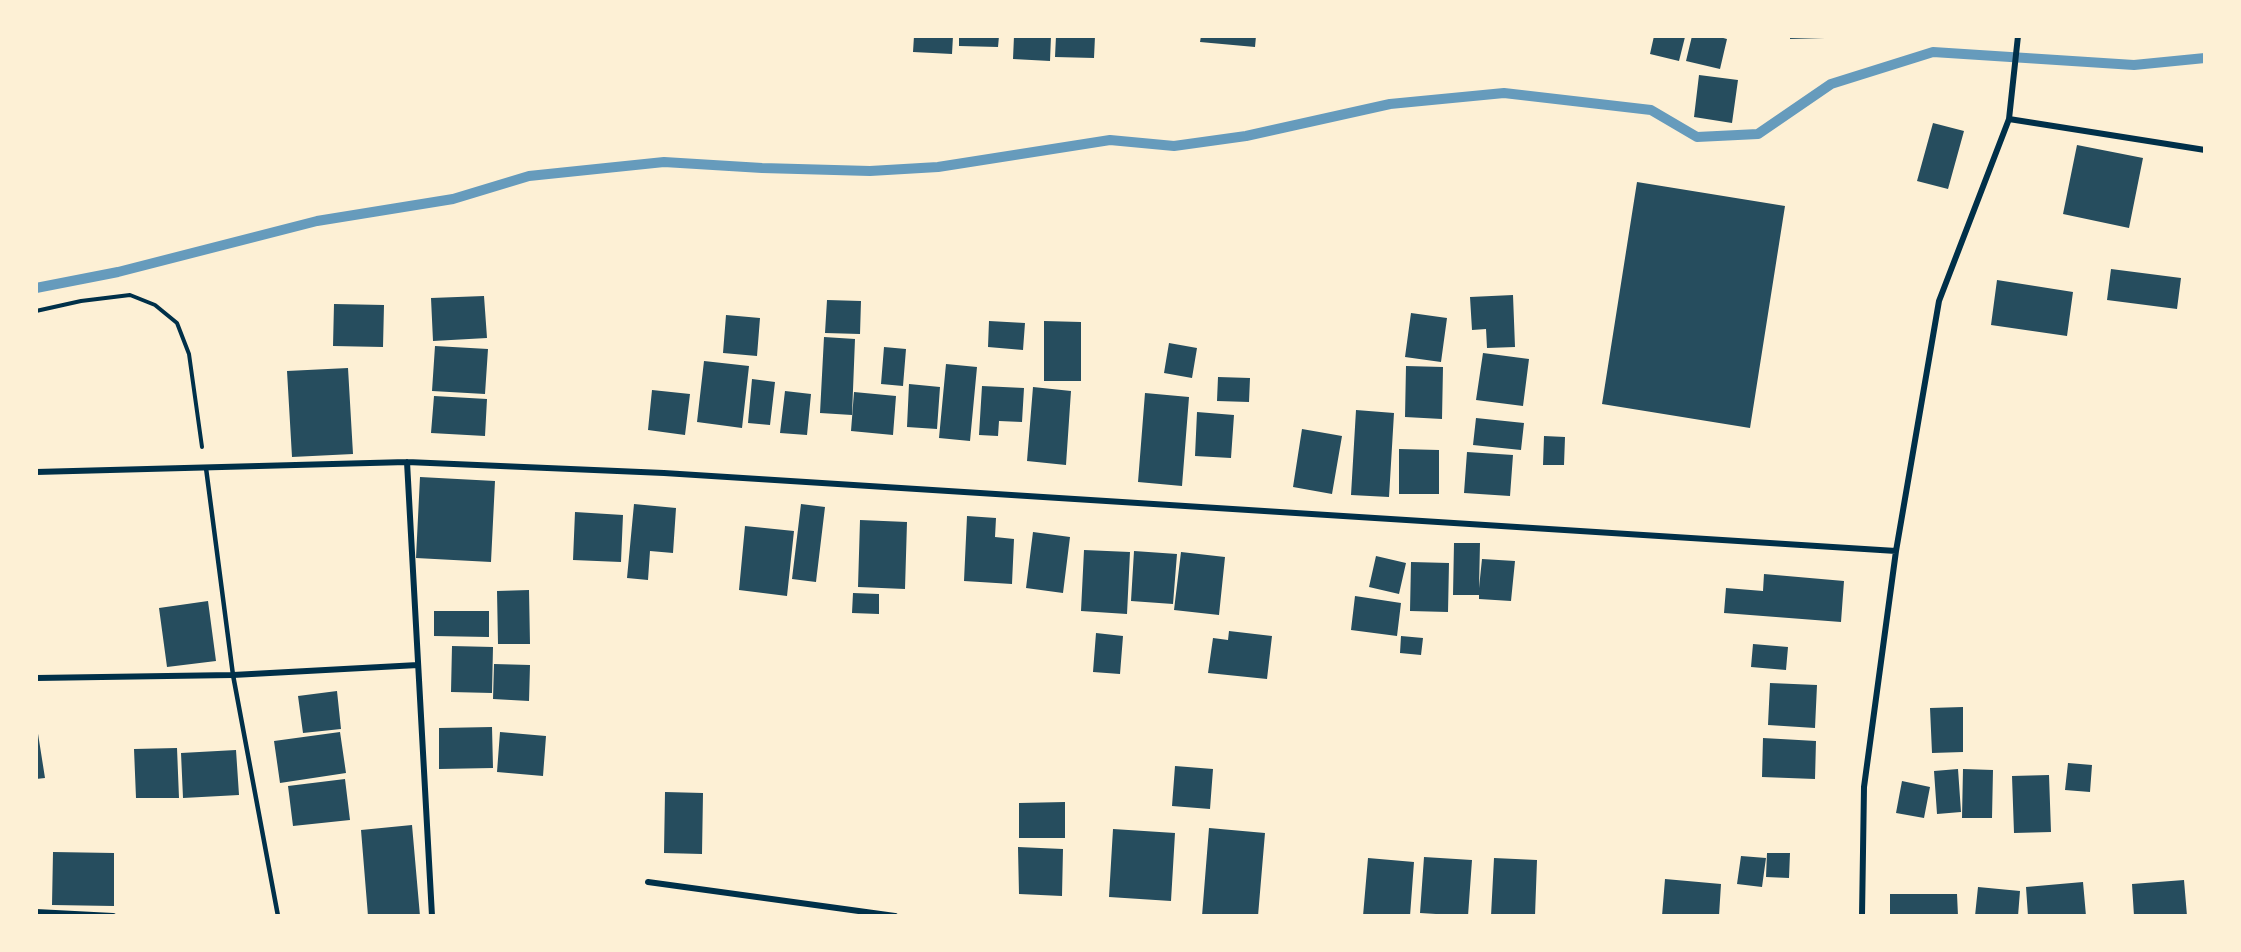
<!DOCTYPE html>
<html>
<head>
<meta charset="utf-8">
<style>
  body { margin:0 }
  #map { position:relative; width:2241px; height:952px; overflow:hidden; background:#fdf0d5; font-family:"Source Sans 3",sans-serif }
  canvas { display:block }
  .frame { position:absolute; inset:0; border:38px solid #fdf0d5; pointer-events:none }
</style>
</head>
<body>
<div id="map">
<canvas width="2241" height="952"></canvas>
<div class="frame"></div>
</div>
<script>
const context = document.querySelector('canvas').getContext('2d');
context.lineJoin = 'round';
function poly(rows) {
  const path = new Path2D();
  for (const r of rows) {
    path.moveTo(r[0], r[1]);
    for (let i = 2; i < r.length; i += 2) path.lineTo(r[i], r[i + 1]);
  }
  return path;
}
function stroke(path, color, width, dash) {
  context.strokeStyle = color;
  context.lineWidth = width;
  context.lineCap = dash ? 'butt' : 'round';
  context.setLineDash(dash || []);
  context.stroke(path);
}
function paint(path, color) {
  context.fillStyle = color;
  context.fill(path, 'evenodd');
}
stroke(poly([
  [36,288,118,272,317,221,453,199,529,176,664,162,762,168,870,171,938,167,1110,140,1174,146,1246,136,1390,104,1504,93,1651,110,1697,137,1758,134,1831,84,1933,52,2134,65,2205,58]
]), '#669bbc', 10);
paint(poly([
  [914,36,953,36,952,54,913,52],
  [959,36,999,36,998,47,959,46],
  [1014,36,1051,36,1050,61,1013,59],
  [1056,36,1095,36,1094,58,1055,57],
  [1201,36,1256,36,1255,47,1200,42],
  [1654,36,1685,37,1679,61,1650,54],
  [1692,36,1716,36,1727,39,1720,69,1686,61],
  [1790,36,1825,36,1825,38,1790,39],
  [1699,75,1738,80,1732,123,1694,117],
  [1933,123,1964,131,1948,189,1917,181],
  [2077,145,2143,158,2129,228,2063,214],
  [1637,182,1785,206,1750,428,1602,404],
  [2111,269,2181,278,2177,309,2107,300],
  [1997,280,2073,292,2067,336,1991,325],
  [1513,295,1515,347,1487,348,1486,329,1472,330,1470,297],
  [484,296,487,338,433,341,431,298],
  [827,300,861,301,860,334,825,333],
  [334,304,384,305,383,347,333,346],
  [1411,313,1447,318,1441,362,1405,357],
  [726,315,760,318,757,356,723,353],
  [989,321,1025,323,1023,350,988,347],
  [1044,321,1081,322,1081,381,1044,381],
  [824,337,855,339,852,415,820,413],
  [1169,343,1197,348,1192,378,1164,373],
  [435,346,488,349,485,394,432,391],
  [884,347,906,349,903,386,881,384],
  [1483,353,1529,359,1523,406,1476,400],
  [704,361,749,366,742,428,697,422],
  [946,364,977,367,970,441,939,438],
  [1406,366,1443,367,1442,419,1405,417],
  [348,368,353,454,292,457,287,371],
  [1218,377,1250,378,1249,402,1217,401],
  [752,379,775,382,770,425,748,423],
  [909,384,940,387,937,429,907,427],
  [982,386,1024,388,1022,422,999,421,998,436,979,435],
  [1033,387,1071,391,1066,465,1027,461],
  [652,390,690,394,685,435,648,430],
  [785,391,811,394,807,435,780,433],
  [854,392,896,396,893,435,851,431],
  [1145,393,1189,397,1182,486,1138,482],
  [434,396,487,399,485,436,431,433],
  [1356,410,1394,413,1389,497,1351,495],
  [1197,412,1234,415,1231,458,1195,456],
  [1476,418,1524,423,1521,450,1473,445],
  [1302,429,1342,436,1332,494,1293,487],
  [1544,436,1565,437,1564,465,1543,465],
  [1399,449,1439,450,1439,494,1399,494],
  [1467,452,1513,455,1510,496,1464,493],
  [420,477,495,481,491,562,416,558],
  [634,504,676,508,673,553,650,551,648,580,627,578],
  [801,504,825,507,816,582,792,579],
  [575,512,623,515,621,562,573,560],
  [967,516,996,518,995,537,1014,539,1012,584,964,581],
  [860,520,907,522,905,589,858,587],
  [745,526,794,531,787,596,739,590],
  [1033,532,1070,537,1063,593,1026,588],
  [1454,543,1480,543,1479,588,1482,559,1515,561,1511,601,1479,599,1479,595,1453,595],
  [1084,550,1130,552,1127,614,1081,611],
  [1134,551,1177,554,1173,604,1131,601],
  [1181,552,1225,557,1219,615,1174,610],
  [1376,556,1406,563,1399,594,1369,587],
  [1411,562,1449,563,1448,612,1410,611],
  [1764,574,1844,581,1841,622,1724,613,1726,588,1763,591],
  [529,590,530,644,498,644,497,591],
  [853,593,879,594,879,614,852,613],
  [1355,596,1401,603,1397,636,1351,630],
  [208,601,216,661,167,667,159,608],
  [434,611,489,611,489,637,434,636],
  [1229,631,1272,636,1267,679,1208,673,1213,638,1228,640],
  [1096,633,1123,636,1120,674,1093,672],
  [1401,636,1423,638,1421,655,1400,653],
  [1753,644,1788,647,1786,670,1751,667],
  [452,646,493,647,492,693,451,692],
  [494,664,530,665,529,701,493,699],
  [1770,683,1817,685,1815,728,1768,725],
  [337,691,341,729,303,733,298,696],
  [1963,707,1963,752,1932,753,1930,708],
  [36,721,45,778,36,779],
  [492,727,493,768,439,769,439,728],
  [340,732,346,773,280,783,274,741],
  [500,732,546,736,543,776,497,772],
  [1763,738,1816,741,1815,779,1762,777],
  [177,748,179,798,136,798,134,749],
  [236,750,239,795,183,798,181,753],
  [2068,763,2092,765,2090,792,2065,790],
  [1175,766,1213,769,1210,809,1172,806],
  [1958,769,1961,812,1937,814,1934,771],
  [1963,769,1993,770,1992,818,1962,818],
  [2049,775,2051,832,2014,833,2012,776],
  [345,779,350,820,293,826,288,786],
  [1902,781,1930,787,1924,818,1896,813],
  [665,792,703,793,702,854,664,853],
  [1065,802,1065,838,1019,838,1019,803],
  [412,825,420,916,368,916,361,830],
  [1209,828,1265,833,1258,916,1202,916],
  [1113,829,1175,833,1171,901,1109,897],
  [1018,847,1063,849,1062,896,1019,894],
  [53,852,114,853,114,906,52,905],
  [1767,853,1790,853,1789,878,1766,877],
  [1741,856,1766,858,1762,887,1737,884],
  [1424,857,1472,860,1468,916,1420,913],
  [1368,858,1414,862,1410,916,1363,916],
  [1494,858,1537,860,1535,916,1491,916],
  [1665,879,1721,884,1719,916,1662,916],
  [2184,880,2187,916,2134,916,2132,884],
  [2083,882,2086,916,2028,916,2026,887],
  [1978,887,2020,891,2018,916,1975,916],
  [1890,894,1957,894,1958,916,1890,916]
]), '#264d5e');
stroke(poly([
  [36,311,81,301,130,295,155,305,177,323,189,354,202,447]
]), '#003049', 4);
stroke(poly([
  [206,468,233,675,278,916]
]), '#003049', 4.5);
stroke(poly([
  [2009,119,2205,150],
  [407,462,432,916],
  [36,472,407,462,664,473,1896,551],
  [36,678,233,675,418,665],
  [648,882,895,916],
  [36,912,113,916],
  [1862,916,1864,787,1896,551,1939,301,2009,119,2018,36]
]), '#003049', 6);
</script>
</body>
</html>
